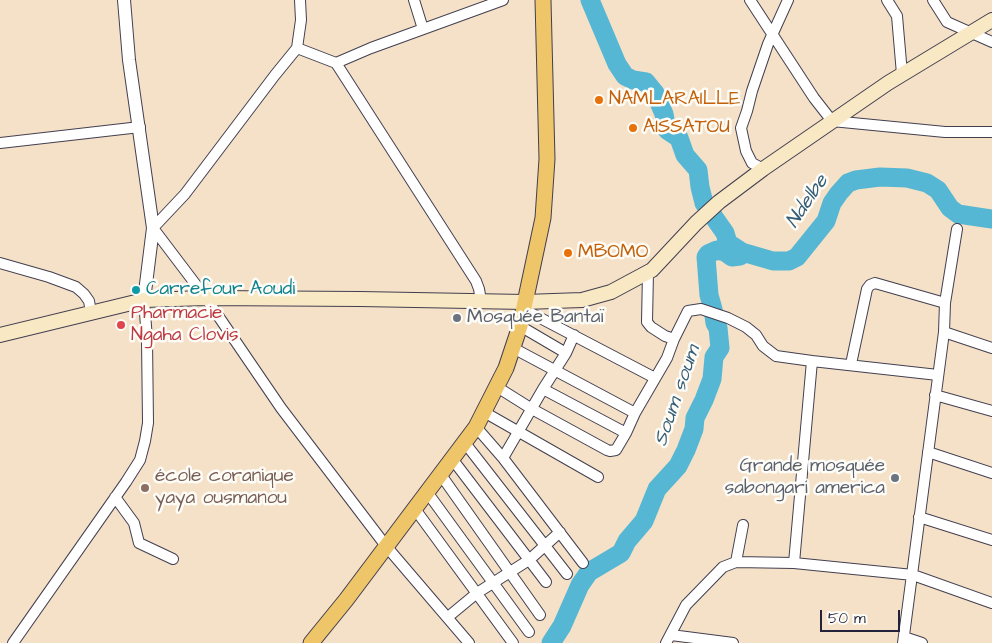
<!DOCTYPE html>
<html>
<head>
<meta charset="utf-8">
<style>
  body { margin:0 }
  #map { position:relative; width:992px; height:643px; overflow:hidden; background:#f5e1c7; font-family:"Architects Daughter",sans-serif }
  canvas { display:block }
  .scale { position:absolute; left:820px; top:610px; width:80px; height:22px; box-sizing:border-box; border:2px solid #22223b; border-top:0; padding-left:6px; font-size:15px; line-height:18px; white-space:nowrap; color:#22223b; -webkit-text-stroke:4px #fdfcf7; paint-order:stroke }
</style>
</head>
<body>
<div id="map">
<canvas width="992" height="643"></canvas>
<div class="scale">50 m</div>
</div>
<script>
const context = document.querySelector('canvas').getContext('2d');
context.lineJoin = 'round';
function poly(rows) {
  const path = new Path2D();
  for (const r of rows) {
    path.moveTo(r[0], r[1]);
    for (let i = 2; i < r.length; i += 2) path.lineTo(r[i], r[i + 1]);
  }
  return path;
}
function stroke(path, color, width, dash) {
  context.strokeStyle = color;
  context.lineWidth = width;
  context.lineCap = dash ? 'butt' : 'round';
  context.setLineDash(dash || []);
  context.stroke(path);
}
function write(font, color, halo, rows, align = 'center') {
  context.font = font + ' "Architects Daughter",sans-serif';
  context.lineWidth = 5;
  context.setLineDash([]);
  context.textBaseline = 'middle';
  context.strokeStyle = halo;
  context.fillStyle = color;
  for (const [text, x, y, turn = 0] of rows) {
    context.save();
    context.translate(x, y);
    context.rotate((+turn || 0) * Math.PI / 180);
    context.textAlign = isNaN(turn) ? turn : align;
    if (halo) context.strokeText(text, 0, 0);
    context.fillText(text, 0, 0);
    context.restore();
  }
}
stroke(poly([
  [742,252,773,261,789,261,797,257,826,221,832,203,839,193,848,183,856,180,880,177,907,178,927,183,938,190,950,208,958,214,992,219],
  [551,643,562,626,580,585,589,572,621,553,627,541,644,521,657,489,678,466,686,450,694,429,695,418,704,400,712,379,714,357,720,348,718,328,715,323,713,309,709,295,706,257,708,254,717,250,725,252,732,257,740,256,742,252,728,243,725,233,704,203,700,187,698,170,685,155,679,138,667,130,664,114,655,93,646,82,633,80,625,76,617,64,590,0]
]), '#55b7d3', 19);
const minor = poly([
  [300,0,301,20,297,48,275,75,185,194,153,228,206,298,281,408,386,546,469,643],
  [414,0,423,29],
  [750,0,814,98,832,121,945,132,992,132],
  [887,0,897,16,902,74],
  [933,0,947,22,992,42],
  [297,48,336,63,476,281,479,289,481,301],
  [336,63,371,48,503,0],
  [0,143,140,127],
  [763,169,752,163,746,151,741,128,747,111,752,91,768,44,788,0],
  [0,263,49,277,76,287,84,294,89,301,91,312],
  [523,309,655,378],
  [520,326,566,353],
  [944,332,992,348],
  [674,339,688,311,701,309,728,318,746,327,756,335,763,346,776,356,812,361],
  [513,348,635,413],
  [851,364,867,289,870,285,875,283,945,303],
  [497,387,532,409,607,450,610,451,616,450,626,433,635,413,667,358,674,339,665,336,651,327,647,322,648,272],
  [543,389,626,433],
  [935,395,992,411],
  [484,412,598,477],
  [476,427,503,458,583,563],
  [465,443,567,574],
  [928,452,992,473],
  [503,458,543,389,566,353,574,335],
  [453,460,546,582],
  [441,475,540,615],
  [427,492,529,632],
  [115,497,134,523,139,543,173,559],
  [415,509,513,643],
  [919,517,992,540],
  [736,562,794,563,913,575,992,603],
  [794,563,812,361,938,375],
  [448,617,477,593,529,560,560,532],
  [671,635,733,643],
  [904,637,922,643],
  [13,643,126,482,140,460,145,441,148,423,147,339,144,300],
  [666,643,686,605,723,567,736,562,743,525],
  [903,643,944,332,945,303,957,229]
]);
const tertiary = poly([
  [124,0,129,60,153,228,144,300]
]);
const secondary = poly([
  [0,335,144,300,206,298,360,299,525,302,582,300,611,292,652,270,696,223,719,202,763,169,888,83,992,20]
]);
const primary = poly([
  [311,643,346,600,476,427,506,368,520,326,543,218,547,159,543,0]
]);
stroke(minor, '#423f50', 12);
stroke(tertiary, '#423f50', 14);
stroke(secondary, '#423f50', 16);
stroke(primary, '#423f50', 17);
stroke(minor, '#fff', 10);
stroke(tertiary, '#fff', 12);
stroke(secondary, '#f8e8c3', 14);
stroke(primary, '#eec569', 15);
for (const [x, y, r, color] of [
  [599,100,5,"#e8710a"],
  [633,128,5,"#e8710a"],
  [568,253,5,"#e8710a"],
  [136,290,5,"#0f9aa8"],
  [457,318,5,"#6b7280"],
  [121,325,5,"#e0444e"],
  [895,478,5,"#6b7280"],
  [145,488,5,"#8d6e63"]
]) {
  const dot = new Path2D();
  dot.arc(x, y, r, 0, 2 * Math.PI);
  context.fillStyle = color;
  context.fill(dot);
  stroke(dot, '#fdfcf7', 2);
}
write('19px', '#c56008', '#fdfcf7', [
  ["NAMLARAILLE",609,100],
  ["AISSATOU",643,128],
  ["MBOMO",578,253]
], 'left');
write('19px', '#0d838f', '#fdfcf7', [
  ["Carrefour Aoudi",146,290]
], 'left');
write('19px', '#be3a42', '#fdfcf7', [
  ["Pharmacie",131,314],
  ["Ngaha Clovis",131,336]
], 'left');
write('19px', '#5b616d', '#fdfcf7', [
  ["Mosquée Bantaï",467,318],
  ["Grande mosquée",885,467,"right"],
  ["sabongari america",885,489,"right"]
], 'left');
write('19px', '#785e54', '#fdfcf7', [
  ["école coranique",155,477],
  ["yaya ousmanou",155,499]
], 'left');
write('italic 20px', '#365e78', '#fdfcf7', [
  ["Ndelbe",808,202,-56],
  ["Soum soum",678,396,-71]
]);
</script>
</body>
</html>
